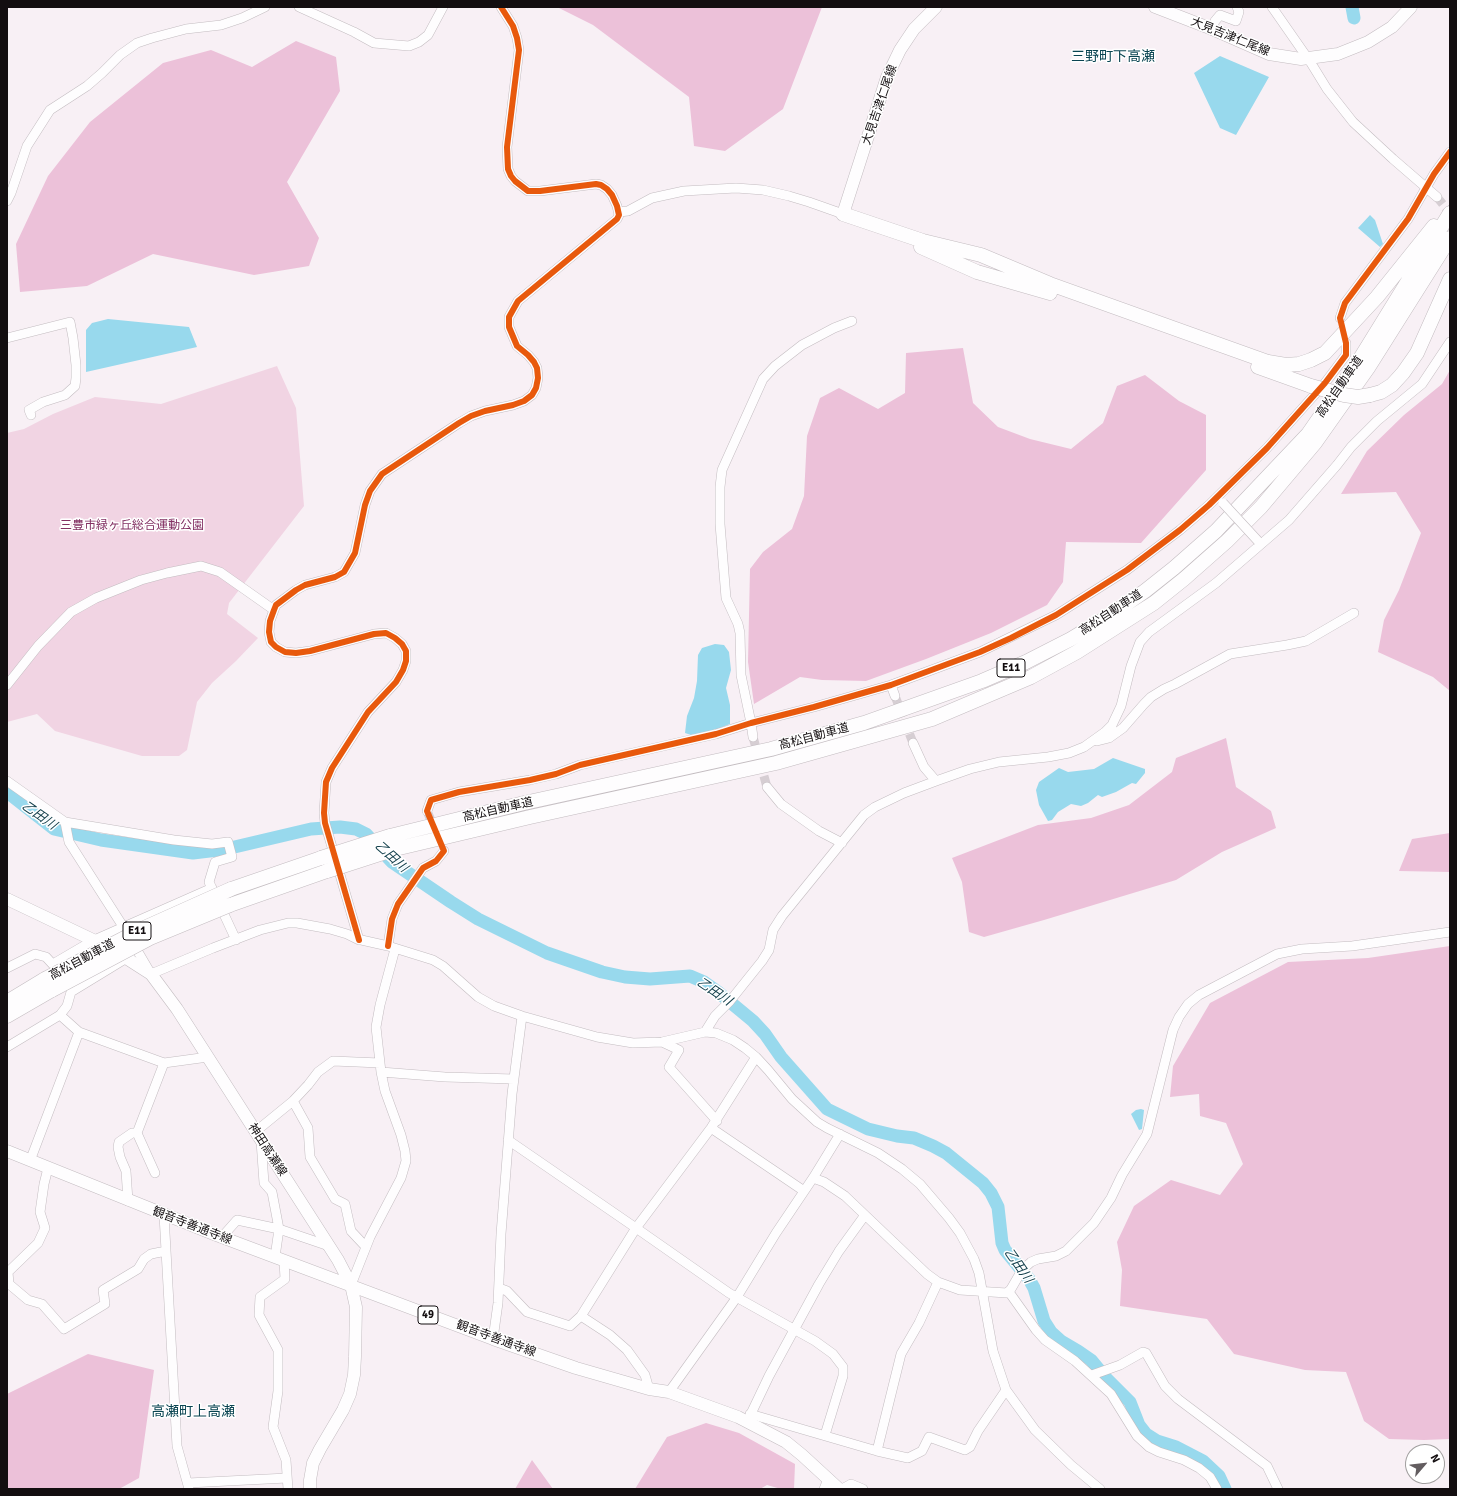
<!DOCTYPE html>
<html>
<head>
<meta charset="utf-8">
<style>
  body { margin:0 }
  #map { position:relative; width:1457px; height:1496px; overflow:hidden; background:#f8f0f5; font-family:Signika,sans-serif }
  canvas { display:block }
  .frame { position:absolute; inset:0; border:8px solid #130e10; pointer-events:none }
  .north { position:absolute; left:1405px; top:1444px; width:40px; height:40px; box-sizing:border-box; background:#fff; border:1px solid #a19f9f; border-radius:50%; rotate:62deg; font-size:11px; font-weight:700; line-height:16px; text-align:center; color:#130e10 }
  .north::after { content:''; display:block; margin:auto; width:14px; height:18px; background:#635d60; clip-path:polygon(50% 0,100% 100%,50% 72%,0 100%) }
</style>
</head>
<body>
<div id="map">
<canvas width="1457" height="1496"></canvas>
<div class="frame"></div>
<div class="north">N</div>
</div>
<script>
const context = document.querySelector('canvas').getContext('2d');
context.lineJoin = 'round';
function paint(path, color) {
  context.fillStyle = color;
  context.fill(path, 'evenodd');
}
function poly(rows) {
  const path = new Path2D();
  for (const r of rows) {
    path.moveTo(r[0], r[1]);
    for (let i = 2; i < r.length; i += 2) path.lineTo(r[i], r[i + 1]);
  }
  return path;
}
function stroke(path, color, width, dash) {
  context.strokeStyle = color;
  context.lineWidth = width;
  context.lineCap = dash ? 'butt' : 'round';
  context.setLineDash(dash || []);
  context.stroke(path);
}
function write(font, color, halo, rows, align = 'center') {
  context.font = font + ' Signika,"Noto Sans JP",sans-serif';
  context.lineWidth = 3;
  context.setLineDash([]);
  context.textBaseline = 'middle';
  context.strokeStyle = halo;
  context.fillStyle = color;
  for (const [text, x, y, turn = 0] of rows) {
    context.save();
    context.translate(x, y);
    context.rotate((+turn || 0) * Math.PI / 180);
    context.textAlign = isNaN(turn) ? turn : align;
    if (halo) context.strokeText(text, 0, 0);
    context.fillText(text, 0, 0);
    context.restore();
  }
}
paint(poly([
  [277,366,296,408,304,506,229,603,227,614,258,638,236,661,212,683,197,702,187,750,179,756,142,756,55,731,37,714,7,722,7,433,24,429,53,414,95,397,161,404]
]), '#f1d4e3');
paint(poly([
  [557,7,822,7,783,109,725,151,694,146,689,97,593,25],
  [296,41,336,57,340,91,287,182,319,238,309,266,254,275,153,254,87,286,20,292,16,244,48,176,90,122,163,63,211,50,252,67],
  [963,348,973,403,998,427,1030,439,1071,449,1103,423,1117,386,1145,375,1179,401,1206,415,1206,470,1141,543,1066,542,1063,582,1047,605,991,633,926,659,866,681,822,680,800,677,754,704,748,662,750,569,763,552,792,529,804,496,807,436,820,398,839,388,878,409,905,393,906,353],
  [1450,370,1450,691,1433,677,1378,652,1384,620,1399,590,1421,533,1396,492,1341,494,1367,451,1404,415,1442,384],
  [1226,738,1236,787,1271,811,1276,828,1222,852,1176,880,1044,920,984,937,969,932,962,882,952,858,1038,825,1091,818,1129,805,1172,772,1176,758],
  [1450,833,1450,872,1399,871,1412,839],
  [1450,946,1450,1439,1424,1440,1389,1439,1364,1421,1346,1372,1305,1370,1234,1354,1207,1319,1120,1306,1122,1270,1117,1242,1134,1206,1171,1180,1220,1195,1243,1164,1226,1123,1200,1116,1199,1094,1170,1097,1173,1066,1210,1003,1288,962,1368,958],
  [88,1354,154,1370,139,1478,119,1489,7,1489,7,1394],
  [706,1423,739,1433,795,1464,794,1489,781,1489,767,1485,760,1489,635,1489,667,1437],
  [532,1460,553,1489,515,1489]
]), '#ecc1d9');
paint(poly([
  [1220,56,1269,77,1236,135,1220,128,1194,73],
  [1370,215,1375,220,1383,244,1380,247,1358,228],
  [108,319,189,327,197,347,86,372,86,330,92,323],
  [715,644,724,645,729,652,731,670,726,688,730,705,730,724,710,732,691,735,685,733,687,716,694,698,697,681,698,655,702,648],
  [1113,758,1145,769,1145,773,1136,784,1132,783,1116,792,1102,797,1098,795,1088,803,1081,806,1071,804,1058,812,1052,820,1048,821,1039,805,1036,790,1039,782,1059,768,1068,772,1094,769],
  [1141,1109,1144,1110,1142,1129,1139,1130,1131,1114,1136,1110]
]), '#98d9ed');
stroke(poly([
  [1352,7,1354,18],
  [7,792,54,829,101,840,193,853,226,849,311,829,340,827,356,829,366,834,392,862,451,902,478,919,547,953,602,972,625,977,650,979,690,976,704,982,718,992,753,1021,765,1034,781,1057,827,1109,868,1129,897,1136,914,1138,933,1146,946,1153,983,1183,991,1193,998,1207,1002,1243,1005,1250,1029,1279,1034,1288,1044,1321,1051,1332,1061,1341,1078,1351,1091,1360,1105,1377,1130,1402,1139,1425,1146,1434,1157,1441,1176,1447,1203,1461,1219,1476,1225,1489]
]), '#98d9ed', 13);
stroke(poly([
  [1437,197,1450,213],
  [895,696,913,743],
  [753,737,767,787],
  [427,811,444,851]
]), '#d6ced3', 9, [9, 4.5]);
const minor = poly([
  [299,7,354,32,374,43,409,46,419,42,428,35,443,7],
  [1272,7,1311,63,1327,89,1353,122,1393,159,1437,197],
  [1212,29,1215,21,1220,15,1236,21,1239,12,1237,7],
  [7,201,11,193,27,146,50,110,87,86,102,73,120,55,137,43,152,38,186,29,221,25,242,18,265,7],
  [619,212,628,211,652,198,684,191,736,188,763,190,789,196,809,202,843,214],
  [1340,318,1345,303,1408,219,1434,174,1450,152],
  [7,338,70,322,73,338,76,365,76,378,75,386,65,395,43,402,29,410,31,415],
  [7,685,38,646,71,612,96,598,141,580,167,573,201,566,220,572,274,610],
  [891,685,895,696],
  [753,737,751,723,741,675,740,633,738,624,726,598,720,524,720,487,722,470,763,379,775,366,802,345,834,328,852,321],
  [1097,741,1109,738,1123,728,1144,704,1151,697,1164,689,1175,684,1230,654,1287,645,1306,641,1354,613],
  [913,743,924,767,936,781],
  [7,781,65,822,174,840,212,844,228,842,232,857,215,862,209,882,236,940],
  [767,787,781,804,819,831,842,843],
  [427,811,431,800,459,792,530,780,556,774,580,765,716,734,751,723,814,707,891,685,980,652,1056,615,1127,570,1180,530,1209,505,1267,448,1325,383,1346,355,1346,343],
  [65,822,69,842,124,928,151,974,213,948,260,930,288,923,297,923,330,929,347,934,357,939,388,946,433,960,443,966,478,997,494,1006,522,1016,597,1037,633,1043,662,1042,705,1032,716,1033,733,1040,745,1048,756,1057,768,1070,792,1099,817,1122,827,1128,878,1153,902,1169,920,1184,949,1218,960,1233,974,1259,979,1273,993,1351,1006,1390,1035,1430,1071,1465,1100,1489],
  [359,940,325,823,324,813,326,782,332,768,368,712,396,682,403,670,406,661,406,651,402,644,395,638,386,633,374,634,310,651,296,653,285,652,276,647,271,642,269,632,270,621,274,610,276,605,296,590,305,585,335,577,344,572,355,553,365,505,370,491,382,474,459,423,471,416,485,411,513,405,524,401,532,395,536,388,538,378,537,368,534,362,528,355,517,346,509,327,509,317,518,301,617,219,619,215,617,206,612,195,607,189,601,185,596,184,540,191,528,191,515,181,511,176,508,169,507,147,519,50,517,38,513,26,501,7],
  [388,946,392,919,398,904,423,868,436,861,444,851],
  [53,964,94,940,212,888],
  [7,968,35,954,46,957,57,969],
  [60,1015,79,1032,164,1063,208,1057],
  [705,1032,715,1016,730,1001,762,961,769,950,773,930,782,916,864,815,875,807,904,793,936,781,970,769,999,762,1048,757,1069,753,1084,747,1105,732,1112,725,1121,706,1131,666,1140,642,1149,632,1216,583,1289,520,1337,465,1351,447,1377,421,1422,384,1450,342],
  [662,1042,679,1050,669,1067,717,1121],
  [7,1047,60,1015,67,1006,71,992,130,956],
  [381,1072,445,1077,514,1079],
  [293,1101,308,1128,310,1157,335,1199,345,1204,351,1231,366,1247],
  [711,1128,804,1191],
  [255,1132,293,1101,308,1085,318,1072,333,1061,380,1063],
  [137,1133,155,1173],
  [508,1140,636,1228,729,1293,815,1341,833,1354,843,1367,843,1376,825,1435],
  [261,1141,264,1183,272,1192,279,1229,329,1246],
  [30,1161,79,1032],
  [48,1168,44,1184,40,1212,45,1228,38,1243,8,1272,9,1284,28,1300,42,1304,64,1329,105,1304,103,1290,138,1269,144,1259,151,1254,166,1251],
  [813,1178,824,1182,845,1196,927,1274,938,1282,960,1290,1007,1293,1011,1289,1022,1270,1031,1262,1038,1259,1056,1256,1066,1251,1094,1223,1111,1198,1122,1175,1147,1134,1173,1030,1179,1017,1188,1004,1199,995,1277,954,1302,949,1352,946,1450,932],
  [128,1201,126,1171,120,1157,118,1147,119,1142,132,1133,137,1133,164,1063],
  [164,1215,177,1446,189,1489],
  [221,1238,237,1220,279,1229,275,1257],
  [284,1261,285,1279,260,1297,259,1315,278,1350,278,1391,273,1427,286,1460,288,1489],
  [351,1285,370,1237,401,1178,406,1161,405,1151,401,1135,385,1091,381,1072,376,1027,380,1005,395,949],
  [499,1288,507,1291,527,1312,570,1326,581,1316,636,1228,711,1128,756,1057],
  [1009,1292,1036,1330,1045,1340,1075,1361,1111,1394,1137,1436,1149,1447,1159,1452,1184,1460,1199,1468,1210,1477,1217,1489],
  [581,1316,610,1335,627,1350,645,1375,649,1389],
  [493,1339,498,1303,501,1234,512,1094,522,1016],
  [1092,1375,1120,1365,1143,1352,1146,1353,1165,1386,1178,1399,1267,1466,1278,1489],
  [669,1392,737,1297,776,1233,813,1178,840,1134],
  [750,1414,877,1451,908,1458,922,1451,929,1437,965,1450,970,1447,978,1431,1006,1390],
  [748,1420,769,1376,819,1284,839,1251,865,1215],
  [877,1451,901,1354,919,1323,938,1282],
  [188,1483,287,1478],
  [824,1489,828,1479],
  [842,1489,851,1484,863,1489]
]);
const major = poly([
  [1155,7,1212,29,1269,54,1301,59,1338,54,1368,42,1392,27,1411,7],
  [843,214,887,77,900,50,914,29,936,7],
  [7,899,112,949,151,974,177,1009,338,1260,351,1285,356,1307,355,1357,354,1375,350,1394,343,1410,320,1449,313,1463,310,1480,310,1489],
  [7,1151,216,1235,493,1339,576,1368,649,1389,669,1392,738,1417,786,1442,802,1455,839,1489]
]);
const highway = poly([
  [843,214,923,241,981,255,1050,284,1268,362,1286,365,1299,364,1311,360,1325,353,1377,297,1434,226],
  [921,247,977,272,1050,293],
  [1258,367,1311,386],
  [1370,395,1381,392,1392,385,1403,373,1417,353,1450,279],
  [390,836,524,803,771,749,864,723,982,681,1026,662,1071,639,1109,616,1145,591,1174,568,1216,531,1308,434,1358,362,1450,213],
  [395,849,530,817,776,763,932,719,1031,677,1077,652,1154,603,1184,579,1227,541,1261,507,1315,443,1368,368,1450,238],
  [231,889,321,858],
  [230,905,327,871],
  [7,1002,45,979],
  [7,1016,52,990]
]);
stroke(minor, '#c3bcc0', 10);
stroke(major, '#c3bcc0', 13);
stroke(highway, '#c3bcc0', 15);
stroke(minor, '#fefdfe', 9);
stroke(major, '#fefdfe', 12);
stroke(highway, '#fefdfe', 14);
const minorBridge = poly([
  [1223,503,1258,541]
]);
const highwayBridge = poly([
  [1311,386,1344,395,1358,397,1370,395],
  [321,858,390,836],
  [327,871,395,849],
  [45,979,144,928,231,889],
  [52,990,150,938,230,905]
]);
stroke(minorBridge, '#c3bcc0', 10, []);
stroke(highwayBridge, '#c3bcc0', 15, []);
stroke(minorBridge, '#fefdfe', 9);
stroke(highwayBridge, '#fefdfe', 14);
stroke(poly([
  [359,940,325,823,324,813,326,782,332,768,368,712,396,682,403,670,406,661,406,651,402,644,395,638,386,633,374,634,310,651,296,653,285,652,276,647,271,642,269,632,270,621,274,610,276,605,296,590,305,585,335,577,344,572,355,553,365,505,370,491,382,474,459,423,471,416,485,411,513,405,524,401,532,395,536,388,538,378,537,368,534,362,528,355,517,346,509,327,509,317,518,301,617,219,619,215,617,206,612,195,607,189,601,185,596,184,540,191,528,191,515,181,511,176,508,169,507,147,519,50,517,38,513,26,501,7],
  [388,946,392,919,398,904,423,868,436,861,444,851,427,811,431,800,459,792,530,780,556,774,580,765,716,734,751,723,814,707,891,685,980,652,1011,638,1056,615,1127,570,1180,530,1209,505,1267,448,1325,383,1346,355,1346,343,1340,318,1345,303,1408,219,1434,174,1450,152]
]), '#e8590c', 6);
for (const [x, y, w] of [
  [1011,668,28],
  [137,931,28],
  [428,1315,20]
]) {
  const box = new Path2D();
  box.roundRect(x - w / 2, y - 9, w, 18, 3);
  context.fillStyle = '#fff';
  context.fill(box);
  stroke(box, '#130e10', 1);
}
write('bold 11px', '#130e10', null, [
  ["E11",1011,668],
  ["E11",137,931],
  ["49",428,1315]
]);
write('12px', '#130e10', '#fff', [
  ["大見吉津仁尾線",1230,37,22],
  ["大見吉津仁尾線",880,105,-71],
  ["高松自動車道",1340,387,-55],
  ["高松自動車道",1111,613,-33],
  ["高松自動車道",814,737,-15],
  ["高松自動車道",498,810,-13],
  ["高松自動車道",82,960,-28],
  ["神田高瀬線",267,1150,57],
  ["観音寺善通寺線",192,1226,21],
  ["観音寺善通寺線",496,1339,20]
]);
write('12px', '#833063', '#fff', [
  ["三豊市緑ヶ丘総合運動公園",132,526]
]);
write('italic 13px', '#15414d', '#fff', [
  ["乙田川",39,816,35],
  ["乙田川",391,857,42],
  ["乙田川",714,992,34],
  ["乙田川",1018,1266,55]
]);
write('14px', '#094451', '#fff', [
  ["三野町下高瀬",1113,57],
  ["高瀬町上高瀬",193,1412]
]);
</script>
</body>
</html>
